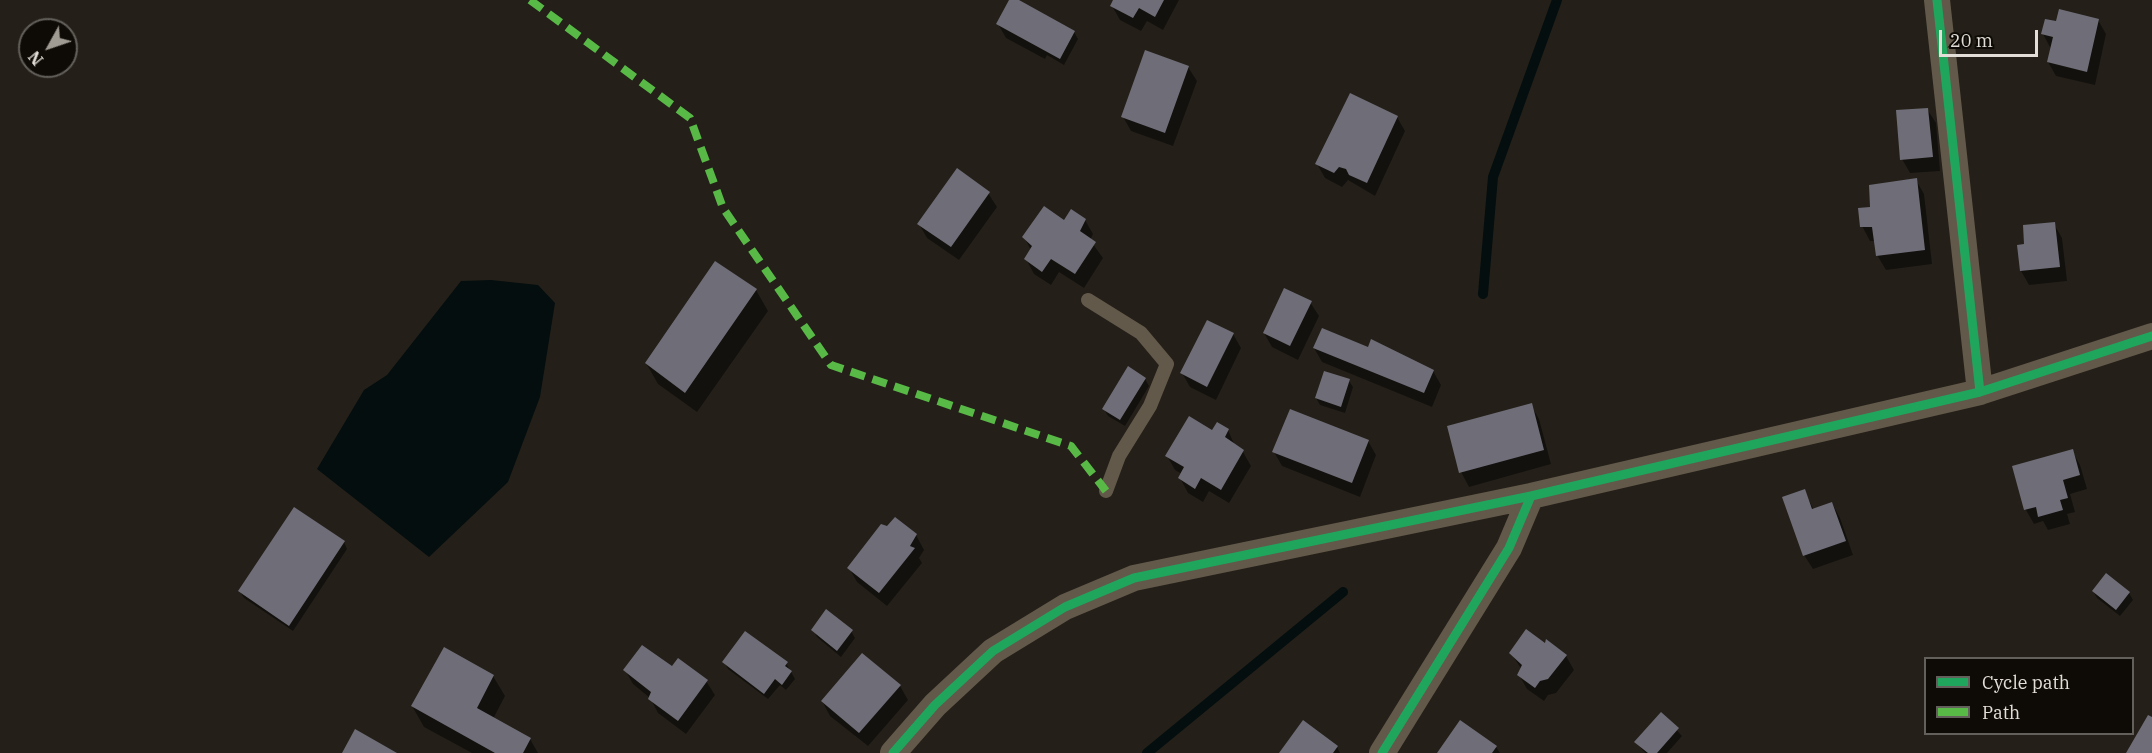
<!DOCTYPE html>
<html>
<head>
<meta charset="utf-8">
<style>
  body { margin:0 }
  #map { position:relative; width:2152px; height:753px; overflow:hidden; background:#242019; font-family:"IBM Plex Serif",serif }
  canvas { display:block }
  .legend { position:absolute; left:1924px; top:657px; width:210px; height:78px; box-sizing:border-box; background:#0e0b06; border:2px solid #635f5a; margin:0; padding:8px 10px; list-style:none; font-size:18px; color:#e3ded7 }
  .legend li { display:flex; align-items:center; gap:12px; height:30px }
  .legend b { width:30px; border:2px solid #635f5a }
  .north { position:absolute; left:18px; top:18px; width:60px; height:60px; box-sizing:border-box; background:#0e0b06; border:2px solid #635f5a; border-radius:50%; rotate:230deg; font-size:16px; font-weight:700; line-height:24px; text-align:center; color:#e3ded7 }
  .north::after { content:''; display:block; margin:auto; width:21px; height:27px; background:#a09c94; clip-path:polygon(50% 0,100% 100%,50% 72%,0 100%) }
  .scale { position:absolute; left:1939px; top:30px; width:99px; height:27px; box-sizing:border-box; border:3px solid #e3ded7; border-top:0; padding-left:8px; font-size:18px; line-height:21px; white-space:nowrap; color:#e3ded7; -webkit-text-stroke:4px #0e0b06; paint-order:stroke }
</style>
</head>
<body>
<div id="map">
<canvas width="2152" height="753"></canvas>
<ul class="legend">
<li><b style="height:8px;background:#20a55d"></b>Cycle path</li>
<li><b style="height:8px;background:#58b947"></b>Path</li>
</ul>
<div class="north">N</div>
<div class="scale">20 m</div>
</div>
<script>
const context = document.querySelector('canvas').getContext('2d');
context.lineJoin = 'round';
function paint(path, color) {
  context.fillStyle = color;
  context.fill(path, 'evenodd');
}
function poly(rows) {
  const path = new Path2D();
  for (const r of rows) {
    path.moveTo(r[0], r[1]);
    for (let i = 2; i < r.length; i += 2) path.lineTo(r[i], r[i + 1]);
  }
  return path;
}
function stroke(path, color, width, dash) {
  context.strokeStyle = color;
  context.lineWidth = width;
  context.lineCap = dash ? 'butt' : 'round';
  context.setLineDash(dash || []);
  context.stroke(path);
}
paint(poly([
  [491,280,538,285,555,303,540,397,508,482,429,557,317,469,364,390,387,375,461,281]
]), '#050e0f');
paint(poly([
  [1011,0,1016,0,1074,32,1078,39,1064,65,1047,55,1045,59,1006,38,998,24],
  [1115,0,1179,0,1163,30,1147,21,1141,31,1120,20,1112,6],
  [2098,20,2106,34,2095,85,2056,76,2048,62,2051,49,2043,34],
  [1188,67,1197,81,1173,146,1131,131,1123,117],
  [1927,109,1936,123,1940,171,1910,173,1902,159],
  [1397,117,1405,131,1375,196,1348,180,1342,187,1325,178,1317,164],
  [1916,180,1924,194,1932,264,1886,270,1877,255,1875,241,1870,241,1862,226,1872,208],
  [988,193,997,207,959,260,927,238,919,224],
  [1085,220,1093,234,1090,240,1103,258,1084,288,1059,272,1051,285,1034,274,1026,259,1031,250,1024,237],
  [2054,224,2062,238,2067,281,2029,285,2021,271],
  [756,290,768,311,697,412,658,384,646,363],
  [1310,302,1319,316,1298,360,1272,347,1264,333],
  [1233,334,1241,348,1216,400,1190,387,1182,373],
  [1314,348,1369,349,1433,371,1441,385,1432,407,1322,362],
  [1145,379,1149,386,1125,426,1108,416,1104,409],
  [1349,381,1353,387,1345,413,1320,405,1316,398],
  [1531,405,1539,419,1551,464,1469,487,1461,472],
  [1228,430,1235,446,1243,452,1251,466,1229,503,1209,491,1203,502,1188,493,1180,478,1182,474,1175,470,1167,456,1212,432],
  [1368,441,1376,455,1360,497,1282,466,1274,452],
  [2072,451,2080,465,2087,489,2070,494,2075,512,2067,514,2070,524,2048,530,2043,521,2034,524,2026,510,2014,467],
  [1804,491,1814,510,1832,503,1840,518,1853,555,1813,569,1804,555],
  [916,535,924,550,919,558,922,563,887,606,857,582,849,568],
  [344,542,347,549,293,631,244,598,240,592],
  [2093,591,2129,593,2133,600,2120,616,2097,598],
  [813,630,851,631,855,638,841,657,817,637],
  [1546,645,1566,656,1574,670,1556,693,1548,695,1544,701,1527,689,1519,675,1522,670,1511,653],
  [724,662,786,663,795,679,786,690,780,685,768,699,728,669],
  [672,668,706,681,715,695,686,734,658,713,650,698,633,684,625,670],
  [493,676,505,696,493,719,530,739,538,753,472,753,424,727,412,706],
  [900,686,908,700,868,746,830,716,822,701],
  [1661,714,1682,736,1667,753,1645,753,1636,742],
  [1337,747,1340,753,1281,753],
  [1496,747,1500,753,1439,753]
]), '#0007');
stroke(poly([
  [1483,294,1493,177,1557,0],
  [1147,753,1343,592]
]), '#050e0f', 10);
paint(poly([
  [1009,0,1019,0,1075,31,1060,59,996,24],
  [1113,0,1164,0,1155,17,1139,8,1133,18,1110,6],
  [2059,9,2099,19,2087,72,2047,62,2053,37,2041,34,2045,19,2056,21],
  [1145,50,1189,66,1165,133,1121,117],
  [1350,93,1398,116,1367,183,1349,175,1346,169,1339,167,1334,173,1315,164],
  [1928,108,1933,157,1900,160,1896,110],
  [957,168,990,192,951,247,917,224],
  [1917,178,1925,250,1876,256,1872,227,1860,227,1858,208,1870,207,1869,185],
  [1044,206,1064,220,1071,209,1086,219,1080,231,1096,242,1075,274,1051,259,1042,272,1024,259,1032,246,1022,237],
  [2055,222,2060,267,2020,271,2017,245,2024,244,2023,225],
  [715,261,757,289,685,393,645,363],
  [1284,288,1312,301,1290,346,1263,333],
  [1207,320,1234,333,1207,387,1180,373],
  [1322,328,1368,347,1371,339,1434,370,1424,393,1313,348],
  [1128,366,1146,378,1120,420,1102,409],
  [1324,371,1350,379,1341,407,1315,398],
  [1532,403,1544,450,1459,473,1447,426],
  [1290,409,1369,440,1352,483,1272,452],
  [1189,416,1212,430,1217,422,1229,429,1225,437,1244,450,1221,490,1201,478,1195,489,1178,478,1184,467,1165,456],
  [2073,449,2080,475,2063,480,2068,498,2060,500,2063,510,2038,517,2036,507,2024,510,2012,466],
  [1805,489,1812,509,1832,502,1846,541,1803,556,1782,497],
  [294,507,345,541,289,626,238,591],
  [895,517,917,534,910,546,915,548,879,593,847,568,881,524,887,526],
  [2106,573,2130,592,2116,610,2092,591],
  [826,609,853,630,837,651,811,630],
  [1526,629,1545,643,1546,639,1567,655,1548,679,1540,681,1535,688,1517,675,1522,665,1509,653],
  [745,631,788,662,785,666,792,671,782,685,775,679,764,694,722,662],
  [642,645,672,666,678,658,708,680,678,721,648,699,651,692,623,670],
  [444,647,494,675,477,708,531,738,523,753,495,753,411,706],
  [862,653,901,685,859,733,821,701],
  [1661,712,1679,728,1657,753,1648,753,1634,742],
  [2148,715,2152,717,2152,753,2126,753],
  [1303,720,1338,746,1333,753,1279,753],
  [1460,720,1497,746,1492,753,1437,753],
  [355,729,397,753,342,753]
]), '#6f6d78');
stroke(poly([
  [1088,300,1141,333,1167,364,1150,406,1119,456,1106,491]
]), '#62594a', 14);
stroke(poly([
  [1937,0,1980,392],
  [893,753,935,705,993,651,1065,607,1134,578,1531,496,1980,392,2152,336],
  [1382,753,1509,548,1531,496]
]), '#62594a', 26);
stroke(poly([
  [530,0,690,118,723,208,831,365,1071,446,1106,491]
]), '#58b947', 8, [15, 8]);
stroke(poly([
  [1937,0,1980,392],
  [893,753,935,705,993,651,1065,607,1134,578,1531,496,1980,392,2152,336],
  [1382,753,1509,548,1531,496]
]), '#20a55d', 9);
</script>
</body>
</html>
